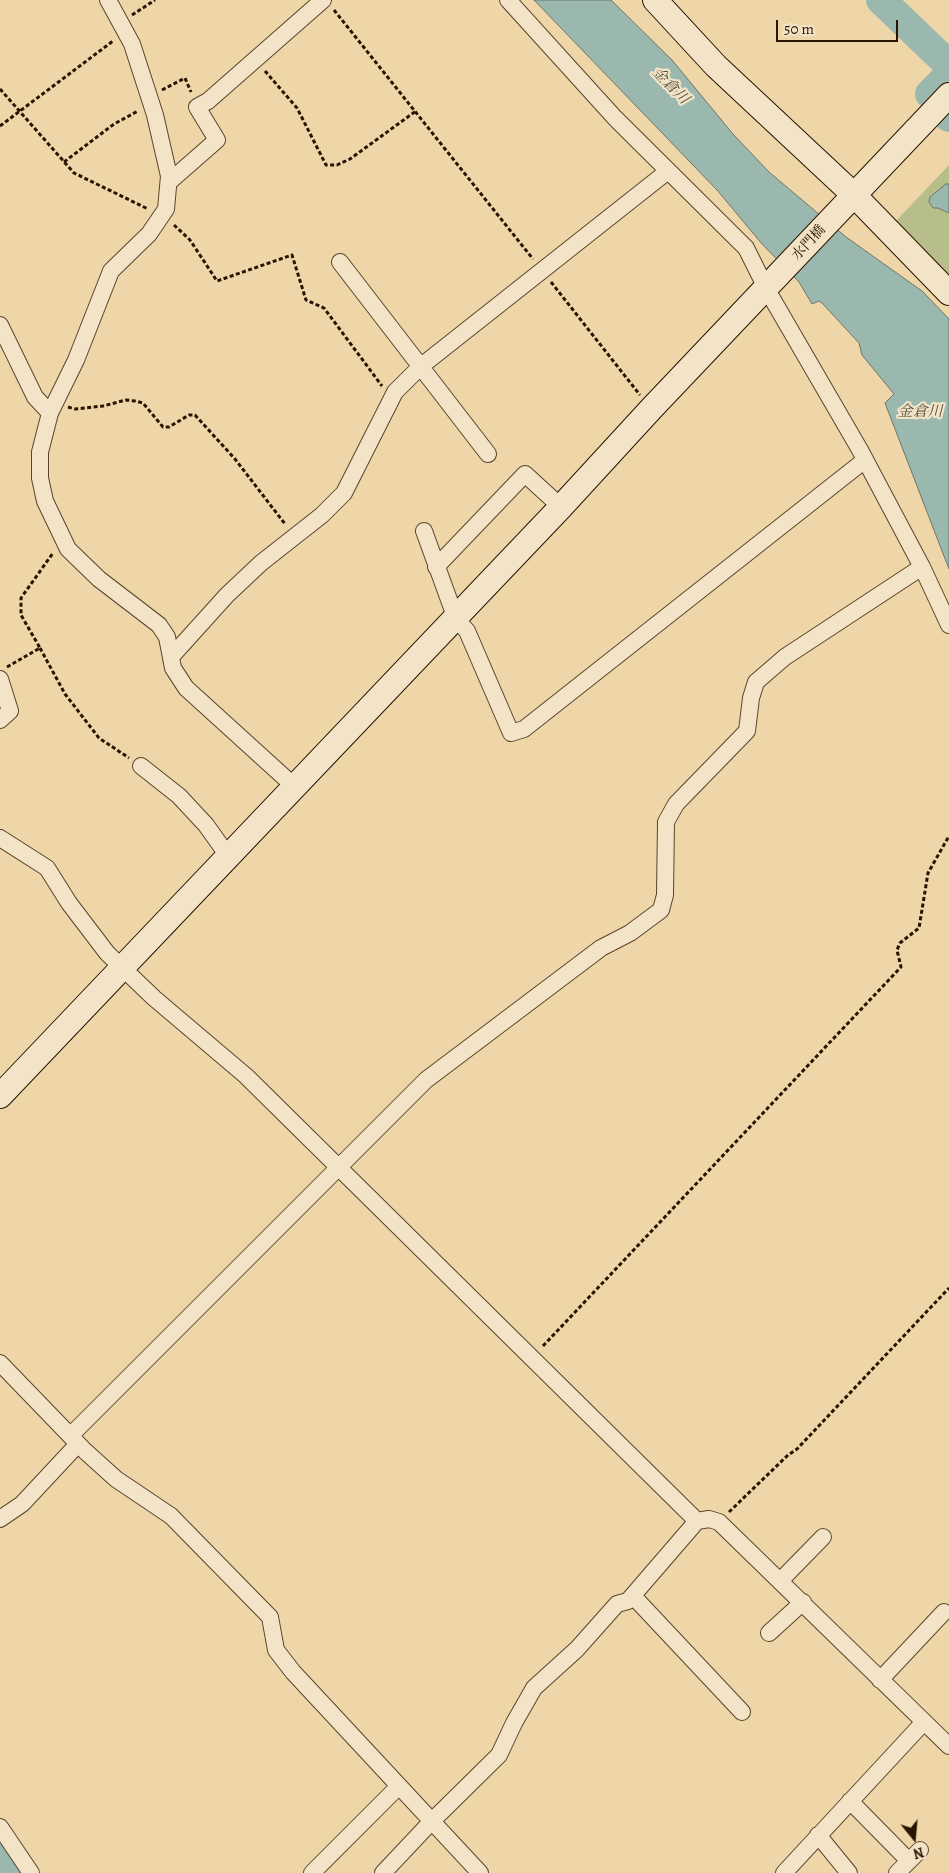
<!DOCTYPE html>
<html>
<head>
<meta charset="utf-8">
<style>
  body { margin:0 }
  #map { position:relative; width:949px; height:1873px; overflow:hidden; background:#eed6a9; font-family:Alegreya,serif }
  canvas { display:block }
  .north { position:absolute; left:889px; top:1813px; width:50px; height:50px; -webkit-text-stroke:4px #f4e4c7; paint-order:stroke; rotate:163deg; font-size:14px; font-weight:700; line-height:20px; text-align:center; color:#271401 }
  .north::after { content:''; display:block; margin:auto; width:18px; height:22px; background:#271401; clip-path:polygon(50% 0,100% 100%,50% 72%,0 100%) }
  .scale { position:absolute; left:776px; top:20px; width:122px; height:22px; box-sizing:border-box; border:2px solid #271401; border-top:0; padding-left:6px; font-size:15px; line-height:18px; white-space:nowrap; color:#271401; -webkit-text-stroke:4px #f4e4c7; paint-order:stroke }
</style>
</head>
<body>
<div id="map">
<canvas width="949" height="1873"></canvas>
<div class="north">N</div>
<div class="scale">50 m</div>
</div>
<script>
const context = document.querySelector('canvas').getContext('2d');
context.lineJoin = 'round';
function paint(path, color) {
  context.fillStyle = color;
  context.fill(path, 'evenodd');
}
function poly(rows) {
  const path = new Path2D();
  for (const r of rows) {
    path.moveTo(r[0], r[1]);
    for (let i = 2; i < r.length; i += 2) path.lineTo(r[i], r[i + 1]);
  }
  return path;
}
function stroke(path, color, width, dash) {
  context.strokeStyle = color;
  context.lineWidth = width;
  context.lineCap = dash ? 'butt' : 'round';
  context.setLineDash(dash || []);
  context.stroke(path);
}
function write(font, color, halo, rows, align = 'center') {
  context.font = font + ' Alegreya,"Noto Serif JP",serif';
  context.lineWidth = 4.5;
  context.setLineDash([]);
  context.textBaseline = 'middle';
  context.strokeStyle = halo;
  context.fillStyle = color;
  for (const [text, x, y, turn = 0] of rows) {
    context.save();
    context.translate(x, y);
    context.rotate((+turn || 0) * Math.PI / 180);
    context.textAlign = isNaN(turn) ? turn : align;
    if (halo) context.strokeText(text, 0, 0);
    context.fillText(text, 0, 0);
    context.restore();
  }
}
paint(poly([
  [949,165,949,283,894,223]
]), '#b8be89');
const water = poly([
  [534,0,611,0,672,60,733,134,769,172,846,237,922,291,949,319,949,569,885,403,894,394,862,355,859,343,822,303,819,301,812,304,799,282,762,244,717,190,534,0],
  [946,184,949,184,949,213,938,208,933,208,929,202,930,197,946,184]
]);
paint(water, '#9bb8af');
stroke(water, '#6d7669', 1);
stroke(poly([
  [881,0,949,65],
  [934,98,930,94,949,75],
  [945,114,949,117],
  [0,1849,16,1873]
]), '#9bb8af', 30);
const street = poly([
  [108,0,132,44,155,115,169,176,166,209,149,234,111,271,76,360,50,413,40,452,40,478,45,501,68,549,99,579,159,625,167,637,173,668,186,688,295,787],
  [508,0,615,118,746,248,766,288,860,450,922,567,949,625],
  [169,182,217,140,197,107,208,101,323,0],
  [340,262,488,454],
  [0,325,35,397,50,413],
  [424,531,456,619,467,631,511,733,524,729,865,460],
  [436,567,525,474,561,507],
  [171,657,227,595,261,563,322,515,344,493,395,392,420,367,668,171],
  [0,679,10,711,0,720],
  [141,766,179,796,206,825,228,856],
  [0,838,47,868,69,903,107,953,154,998,246,1076,697,1521,709,1519,719,1522,949,1746],
  [0,1363,85,1451,116,1479,171,1516,270,1617,276,1650,293,1672,480,1873],
  [71,1435,426,1080,601,948,630,933,661,910,665,895,666,822,676,804,747,731,751,698,756,682,785,657,922,567],
  [0,1519,22,1504,78,1444],
  [780,1581,823,1537],
  [633,1596,742,1712],
  [769,1633,803,1602],
  [880,1680,944,1612],
  [850,1801,909,1861],
  [0,1827,31,1873],
  [818,1835,849,1873],
  [312,1873,398,1787],
  [383,1873,431,1822,499,1755,514,1723,534,1688,577,1649,617,1604,628,1601,697,1521],
  [784,1873,923,1723],
  [897,1873,920,1850]
]);
const secondary = poly([
  [655,0,716,66,854,195,949,293],
  [0,1096,561,507,651,409,949,95]
]);
stroke(street, '#59442b', 18);
stroke(secondary, '#271401', 26);
stroke(poly([
  [334,10,533,259],
  [132,15,155,0],
  [265,71,297,108,326,165,337,165,350,159,416,111],
  [0,89,74,173,148,209],
  [162,90,185,78,191,92],
  [0,126,113,41],
  [64,162,114,124,138,111],
  [174,225,190,240,217,281,292,255,306,300,324,308,382,386],
  [551,282,640,395],
  [68,407,75,409,103,406,126,400,135,401,143,403,163,427,169,427,189,415,195,415,235,459,285,524],
  [40,648,65,694,99,738,129,758],
  [7,667,40,648,21,615,21,598,53,553],
  [543,1346,901,967,897,950,900,943,919,928,928,873,949,836],
  [729,1512,788,1455,797,1449,949,1288]
]), '#271401', 3, [4, 2.5]);
stroke(street, '#f4e4c7', 16);
stroke(secondary, '#f4e4c7', 24);
write('14px', '#271401', '#f4e4c7', [
  ["水門橋",809,243,-47]
]);
write('italic 15px', '#504d3e', '#f4e4c7', [
  ["金倉川",670,86,45],
  ["金倉川",920,412]
]);
</script>
</body>
</html>
